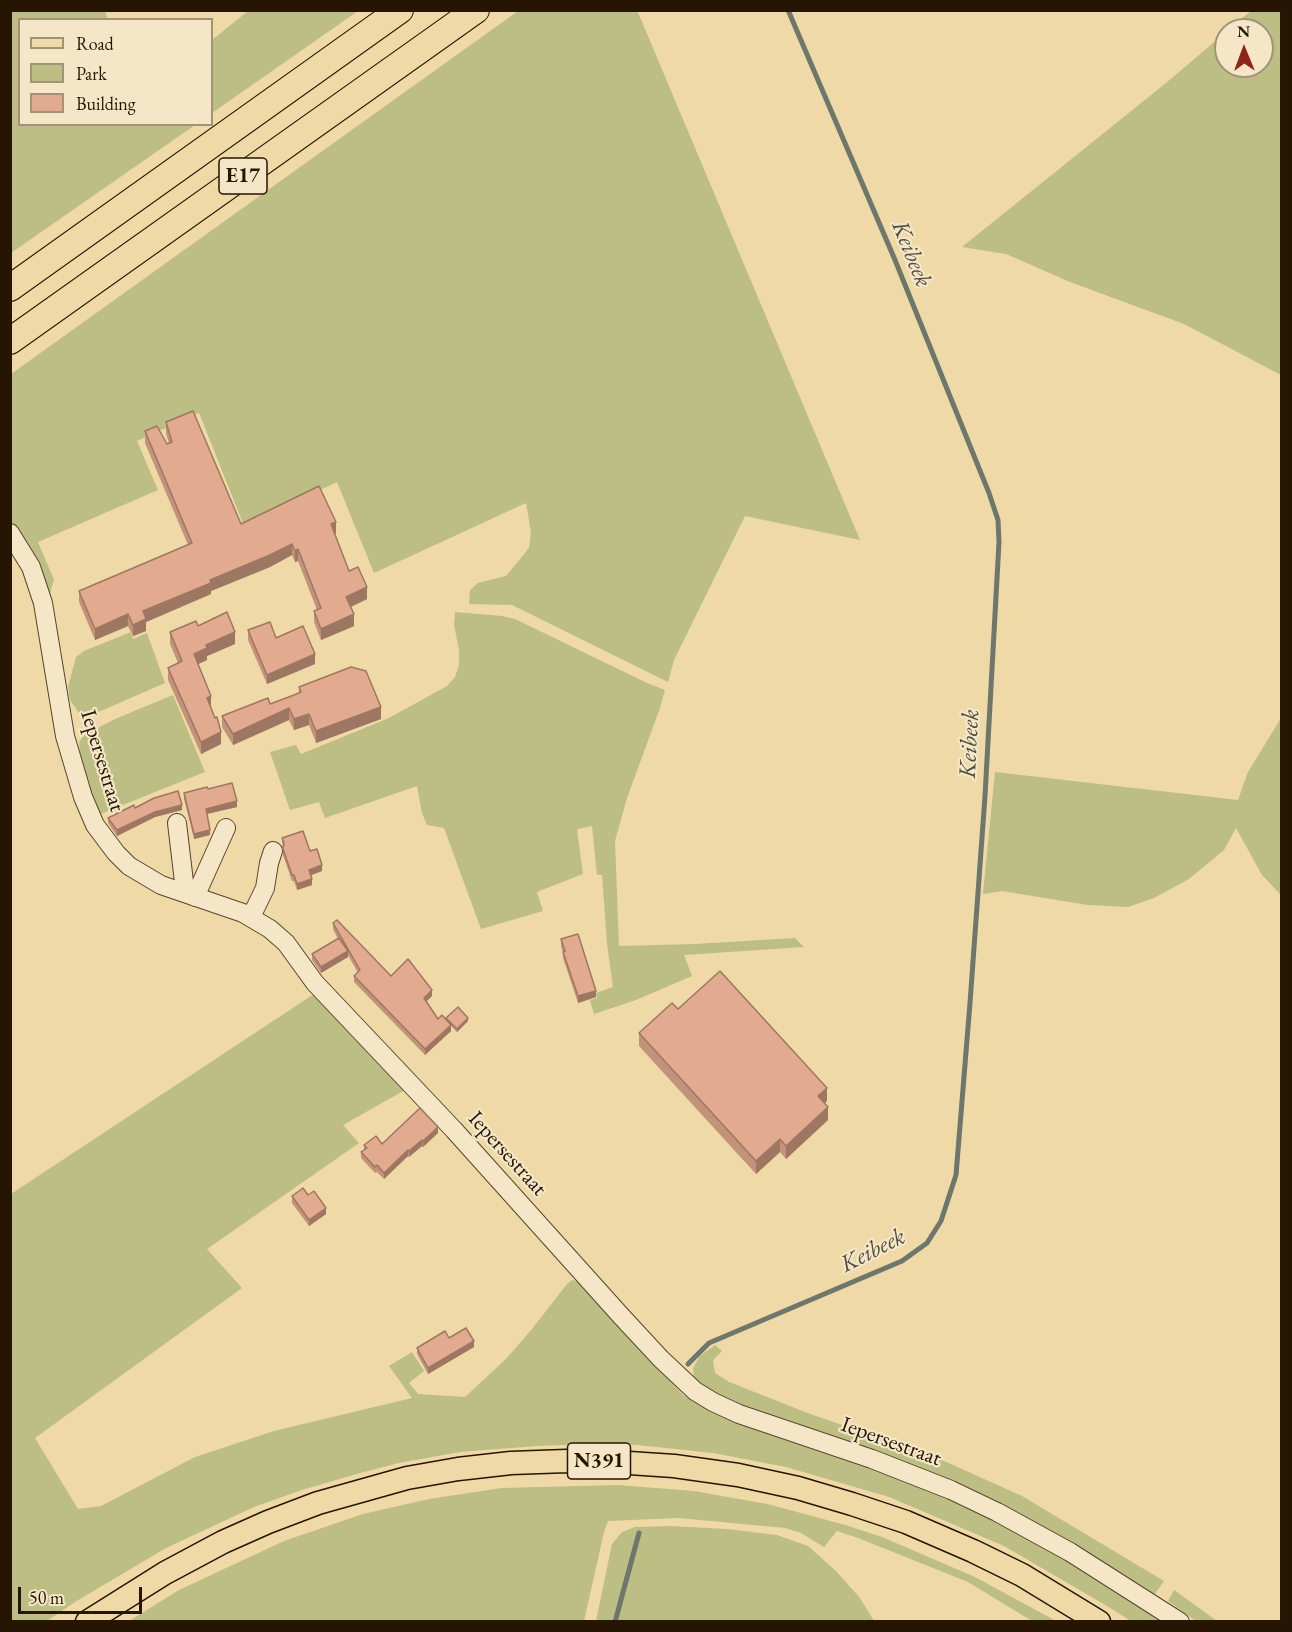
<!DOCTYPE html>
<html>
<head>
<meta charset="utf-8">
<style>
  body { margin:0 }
  #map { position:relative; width:1292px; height:1632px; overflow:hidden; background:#eed9a7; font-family:"EB Garamond",serif }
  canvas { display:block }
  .frame { position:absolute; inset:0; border:12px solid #261502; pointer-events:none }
  .legend { position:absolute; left:18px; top:18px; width:195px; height:108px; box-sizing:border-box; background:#f4e6c6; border:2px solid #a29278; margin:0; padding:8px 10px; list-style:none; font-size:18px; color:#261502 }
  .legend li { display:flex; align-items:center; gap:12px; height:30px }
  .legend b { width:30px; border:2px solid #a29278 }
  .north { position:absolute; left:1214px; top:18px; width:60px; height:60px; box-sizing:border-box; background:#f4e6c6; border:2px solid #a29278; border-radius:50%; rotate:359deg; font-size:16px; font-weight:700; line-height:24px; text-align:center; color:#261502 }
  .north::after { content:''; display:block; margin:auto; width:21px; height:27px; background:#8f2418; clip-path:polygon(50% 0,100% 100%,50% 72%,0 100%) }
  .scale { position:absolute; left:18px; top:1587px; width:124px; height:27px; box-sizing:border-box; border:3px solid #261502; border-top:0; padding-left:8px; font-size:18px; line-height:21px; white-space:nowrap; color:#261502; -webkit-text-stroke:4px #f4e6c6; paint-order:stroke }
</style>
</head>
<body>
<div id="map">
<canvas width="1292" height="1632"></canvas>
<div class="frame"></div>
<ul class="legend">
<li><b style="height:8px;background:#eed9a7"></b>Road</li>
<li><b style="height:16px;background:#bcbe84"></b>Park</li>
<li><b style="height:16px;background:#e2aa8e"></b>Building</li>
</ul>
<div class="north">N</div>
<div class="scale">50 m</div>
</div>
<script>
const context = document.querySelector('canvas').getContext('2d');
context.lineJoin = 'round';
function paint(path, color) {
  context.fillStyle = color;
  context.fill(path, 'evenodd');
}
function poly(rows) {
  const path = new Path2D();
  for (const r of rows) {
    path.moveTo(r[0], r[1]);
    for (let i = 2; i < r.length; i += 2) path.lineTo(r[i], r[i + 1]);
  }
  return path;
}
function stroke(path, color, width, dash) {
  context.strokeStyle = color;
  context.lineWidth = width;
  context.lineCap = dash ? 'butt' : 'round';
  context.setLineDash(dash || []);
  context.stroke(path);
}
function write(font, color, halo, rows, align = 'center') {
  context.font = font + ' "EB Garamond",serif';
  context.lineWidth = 4.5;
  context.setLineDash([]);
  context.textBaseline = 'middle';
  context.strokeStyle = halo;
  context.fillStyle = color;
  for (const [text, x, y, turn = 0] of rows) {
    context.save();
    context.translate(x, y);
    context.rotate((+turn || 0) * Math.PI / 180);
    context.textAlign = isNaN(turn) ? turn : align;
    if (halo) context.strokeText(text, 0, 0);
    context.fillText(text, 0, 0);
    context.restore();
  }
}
paint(poly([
  [11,10,105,11,108,19,20,20,20,124,195,125,11,253],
  [637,10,860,540,745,516,674,660,668,682,512,605,469,604,470,590,478,583,506,576,529,548,531,532,526,503,374,573,337,482,244,526,199,413,137,441,158,490,38,542,54,580,50,593,42,575,11,521,11,374,518,11],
  [248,11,248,10,358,11,212,113,212,40],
  [1251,11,1281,11,1281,375,1184,324,1070,282,1006,254,962,247,1166,83,1226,32,1226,66,1262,66,1262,30,1228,30],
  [455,612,502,616,515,619,647,683,665,690,660,708,627,798,615,841,619,946,695,944,795,938,804,947,684,955,692,976,636,1000,594,1014,590,1000,597,998,596,993,613,987,607,944,602,875,597,875,592,826,577,829,583,874,537,892,543,911,481,929,444,828,427,825,422,813,417,786,325,818,319,802,290,810,270,752,296,745,301,754,389,718,447,686,455,677,459,665,459,650,454,625],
  [131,632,133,639,147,633,165,683,87,717,79,713,70,700,68,687,76,657,84,651],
  [173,695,205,772,98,815,82,772,79,742,84,735,115,719],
  [1281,718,1281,895,1262,875,1236,828,1224,850,1189,879,1154,898,1128,907,1088,905,1002,891,983,894,995,772,1238,800,1248,772],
  [317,992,405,1090,343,1125,359,1143,207,1249,242,1288,35,1438,78,1509,101,1506,195,1457,274,1431,412,1398,389,1366,412,1352,424,1371,409,1383,418,1394,465,1397,506,1359,532,1329,567,1284,572,1280,580,1282,683,1395,711,1411,891,1473,1014,1527,1166,1621,1131,1621,1107,1606,1004,1546,889,1497,786,1467,713,1453,637,1445,590,1444,537,1446,460,1452,399,1463,360,1473,302,1490,254,1507,166,1548,75,1602,47,1621,11,1622,11,1194],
  [715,1345,722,1351,713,1360,715,1373,729,1382,813,1415,933,1456,1022,1496,1164,1581,1154,1595,1076,1550,750,1411,705,1389,694,1379,693,1368,700,1356],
  [618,1485,694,1491,767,1504,842,1524,882,1537,975,1577,1056,1621,1032,1621,968,1582,858,1538,837,1531,824,1547,801,1533,785,1528,679,1518,608,1521,604,1532,584,1621,129,1621,179,1590,284,1541,363,1514,429,1499,502,1488],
  [671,1526,727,1529,777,1535,808,1546,836,1571,860,1598,874,1621,596,1621,612,1544,622,1532,635,1527],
  [1174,1590,1217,1621,1196,1621,1168,1601]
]), '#bcbe84');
stroke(poly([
  [688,1364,709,1343,902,1261,927,1243,941,1221,956,1175,970,1003,985,796,999,542,998,520,989,493,895,260,788,10],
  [615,1622,639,1533]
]), '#6d776b', 5);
const minor = poly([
  [10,533,31,567,43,603,65,736,83,797,95,825,116,853,129,866,161,885,243,913,270,929,286,943,315,983,454,1130,622,1317,661,1359,695,1391,713,1402,739,1414,872,1459,951,1490,997,1512,1070,1552,1180,1622],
  [177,823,184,882,181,891],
  [195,897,226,828],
  [251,917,265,888,269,863,273,851]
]);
const major = poly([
  [87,1622,165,1573,223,1542,268,1522,318,1503,407,1478,458,1469,511,1463,567,1461,614,1462,674,1466,738,1475,798,1488,852,1504,906,1522,973,1551,1022,1575,1099,1622]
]);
const highway = poly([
  [10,288,400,10],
  [10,341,476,10]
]);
stroke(minor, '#58462b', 20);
stroke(major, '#261502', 25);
stroke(highway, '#261502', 28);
stroke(minor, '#f4e6c6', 18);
stroke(major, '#eed9a7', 22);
stroke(highway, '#eed9a7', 26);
paint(poly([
  [166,422,241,524,336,533,335,534,349,571,367,599,351,607,354,626,321,640,314,622,314,611,317,610,298,561,295,562,292,555,270,567,211,591,211,594,146,622,146,631,133,636,128,626,95,640,79,602,79,591,188,545,145,443,145,431,167,444,169,443,166,434],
  [198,626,235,644,207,656,207,660,198,664,221,744,201,754,168,680,168,668,178,663,170,644,170,632],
  [248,630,276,638,315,664,267,684,248,640],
  [299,687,381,719,316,743,309,725,294,730,289,720,233,745,222,727,222,716,270,704,299,693],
  [208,789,237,807,207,814,210,835,194,839,184,799,184,793],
  [135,808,182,810,155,817,117,836,108,823,108,818],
  [282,838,310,851,322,871,311,875,312,885,297,890,294,881,292,881,283,855],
  [333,923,391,976,432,996,426,1001,438,1019,446,1020,446,1018,468,1021,457,1032,451,1026,451,1031,425,1055,354,982,354,976,358,973,348,955,348,957,321,973,312,960,312,954,338,939,333,929],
  [561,939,596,997,578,1003,563,958,563,953,561,946],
  [678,1009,827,1101,825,1103,828,1120,786,1159,780,1152,756,1174,639,1046,639,1033],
  [438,1133,423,1147,422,1146,409,1157,408,1156,384,1179,377,1172,375,1173,361,1158,361,1152,364,1150,364,1145,382,1144],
  [308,1195,326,1214,309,1226,292,1203,292,1196],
  [474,1347,428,1374,417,1354,417,1348]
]), '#c2927a');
paint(poly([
  [336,522,336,533,331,536,331,524],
  [292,544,292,555,270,567,211,591,211,594,146,622,146,631,133,636,133,625,143,611],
  [298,549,298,561,295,562,295,551],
  [367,587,367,599,346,609,346,597],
  [128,614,128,626,95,640,95,629],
  [354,614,354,626,321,640,321,629],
  [235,632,235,644,207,656,207,660,194,666,194,654,206,645],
  [315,654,315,664,267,684,267,675],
  [211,696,211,708,207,710,207,698],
  [381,707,381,719,316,743,316,731],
  [289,708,289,720,233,745,233,734],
  [309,714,309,725,294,730,294,719],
  [221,732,221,744,201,754,201,742],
  [237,801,237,807,206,814,206,809],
  [182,805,182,810,155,817,117,836,117,830,155,812],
  [210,830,210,835,194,839,194,834],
  [322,865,322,871,309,876,309,870],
  [312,879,312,885,297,890,297,884],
  [348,951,348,957,321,973,321,967],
  [432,990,432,996,424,1004,424,998],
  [596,991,596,997,578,1003,578,996],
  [468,1018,468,1021,457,1032,457,1029],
  [451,1025,451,1031,425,1055,425,1049],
  [827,1088,827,1101,818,1109,818,1096],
  [828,1107,828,1120,786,1159,786,1146],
  [438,1127,438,1133,423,1147,423,1141],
  [780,1139,780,1152,756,1174,756,1161],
  [422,1140,422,1146,409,1157,409,1151],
  [408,1150,408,1156,384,1179,384,1173],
  [326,1208,326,1214,309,1226,309,1220],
  [474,1341,474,1347,428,1374,428,1368]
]), '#9e7763');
const building = poly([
  [193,411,241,524,319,486,336,522,331,524,349,571,358,567,367,587,346,597,354,614,321,629,314,611,321,608,298,549,295,551,292,544,270,555,210,580,211,583,143,611,146,619,133,625,128,614,95,629,79,591,192,543,145,431,157,426,167,444,172,442,166,422,193,411],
  [227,612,235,632,206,645,207,648,194,654,211,696,207,698,215,718,217,717,221,732,201,742,168,668,182,661,170,632,196,621,198,626,227,612],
  [270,622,276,638,303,626,315,654,267,675,248,630,270,622],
  [351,667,366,671,381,707,316,731,309,714,294,719,289,708,233,734,222,716,268,698,270,704,294,695,301,692,299,687,351,667],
  [232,783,237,801,206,809,210,830,194,834,184,793,207,787,208,789,232,783],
  [178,791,182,805,155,812,117,830,108,818,134,805,135,808,154,798,178,791],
  [303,831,310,851,317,849,322,865,309,870,312,879,297,884,294,875,292,875,283,849,284,843,282,838,303,831],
  [337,920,391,976,408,959,432,990,424,998,438,1019,442,1015,451,1025,425,1049,354,976,360,970,333,923,337,920],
  [578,934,596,991,578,996,563,952,565,951,561,939,578,934],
  [339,938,348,951,321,967,312,954,339,938],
  [720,971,827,1088,818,1096,828,1107,786,1146,780,1139,756,1161,639,1033,672,1003,678,1009,720,971],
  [458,1007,468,1018,457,1029,446,1018,458,1007],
  [420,1108,438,1127,423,1141,422,1140,409,1151,408,1150,384,1173,377,1165,375,1167,361,1152,367,1148,364,1145,376,1136,382,1144,420,1108],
  [303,1188,308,1195,314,1191,326,1208,309,1220,292,1196,303,1188],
  [466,1328,474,1341,428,1368,417,1348,445,1331,449,1338,466,1328]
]);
paint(building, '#e2aa8e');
stroke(building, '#9e7763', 1.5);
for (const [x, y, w] of [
  [243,176,48],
  [599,1461,63]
]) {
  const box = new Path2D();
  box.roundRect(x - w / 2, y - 18, w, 36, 4.5);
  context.fillStyle = '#f4e6c6';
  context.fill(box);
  stroke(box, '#261502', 1.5);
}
write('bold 21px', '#261502', null, [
  ["E17",243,176],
  ["N391",599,1461]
]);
write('22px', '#261502', '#f4e6c6', [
  ["Iepersestraat",102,761,73],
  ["Iepersestraat",507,1154,48],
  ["Iepersestraat",891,1442,20]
]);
write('italic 24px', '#4f4e3f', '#f4e6c6', [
  ["Keibeek",911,254,68],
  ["Keibeek",970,744,-87],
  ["Keibeek",873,1251,-27]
]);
</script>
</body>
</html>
